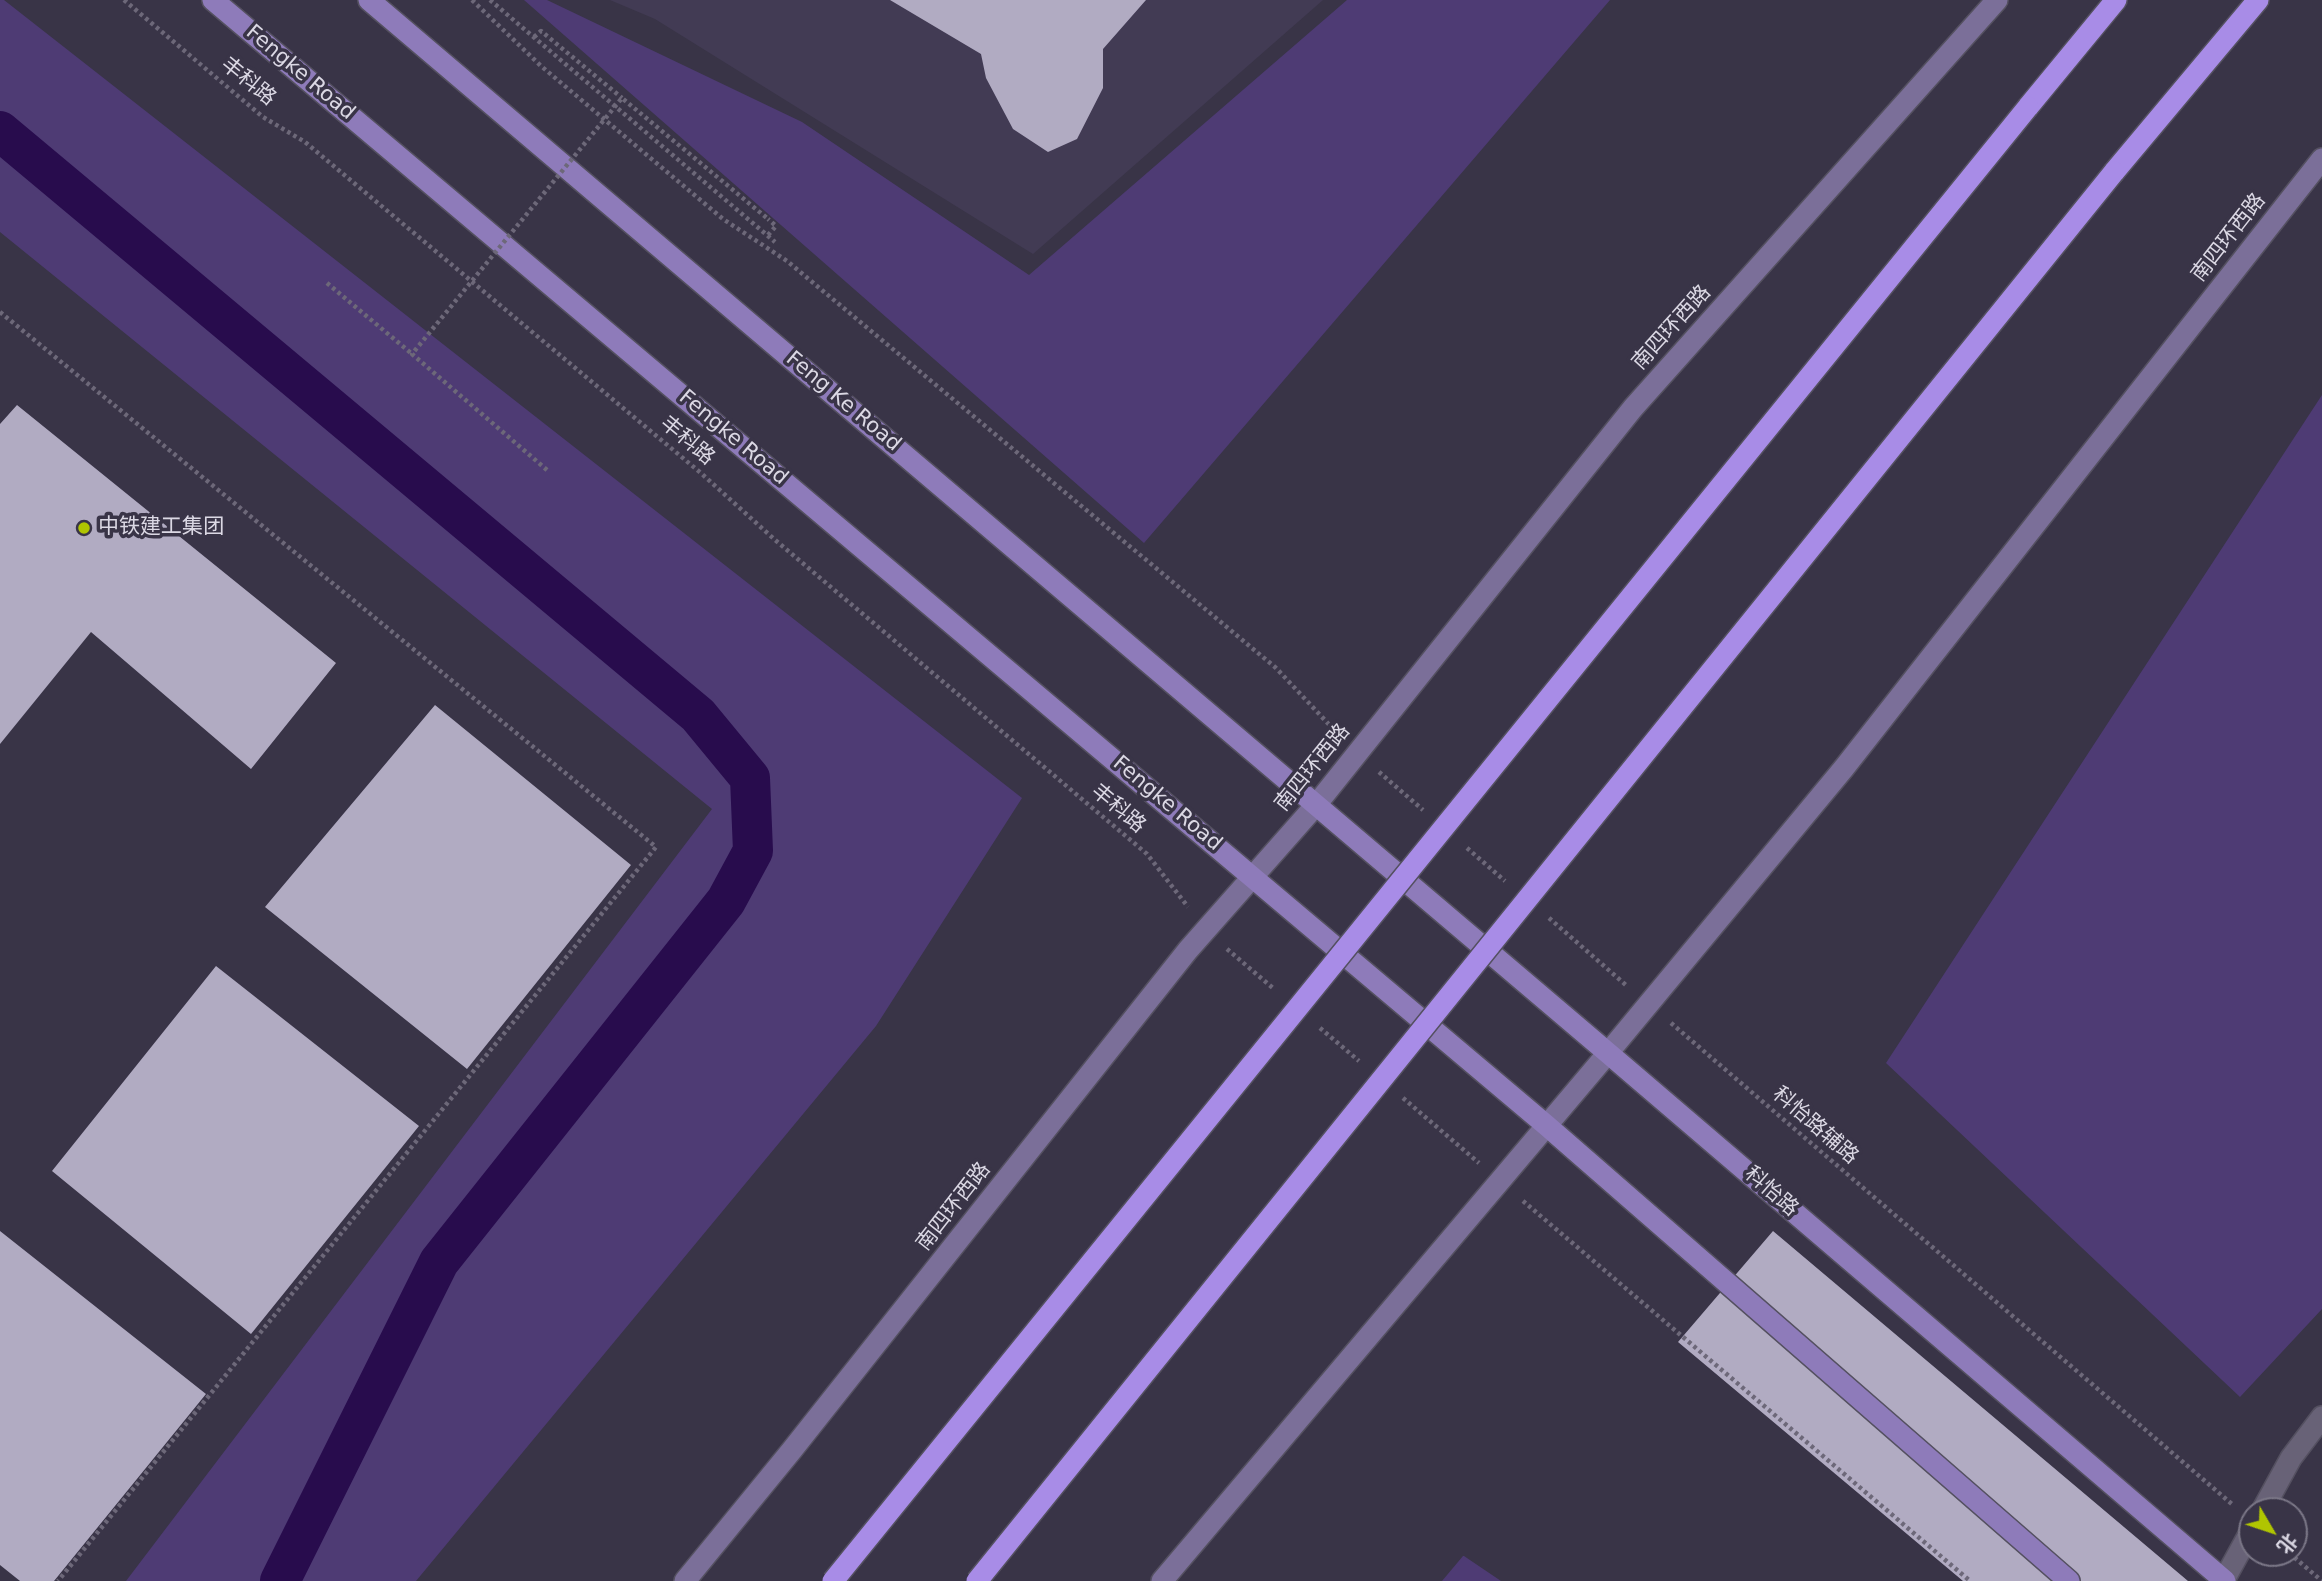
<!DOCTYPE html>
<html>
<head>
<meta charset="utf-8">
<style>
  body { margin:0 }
  #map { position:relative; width:2322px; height:1581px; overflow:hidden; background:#393447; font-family:"DejaVu Sans","Noto Sans SC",sans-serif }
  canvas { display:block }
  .north { position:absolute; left:2238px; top:1497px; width:70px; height:70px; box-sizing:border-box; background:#393447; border:2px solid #7a7686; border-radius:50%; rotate:129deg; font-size:19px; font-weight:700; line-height:28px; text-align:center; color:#dbd8e4 }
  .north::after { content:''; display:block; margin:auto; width:24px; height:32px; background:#b0c501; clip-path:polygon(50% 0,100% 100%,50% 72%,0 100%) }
</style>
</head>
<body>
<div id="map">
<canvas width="2322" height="1581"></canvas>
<div class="north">北</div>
</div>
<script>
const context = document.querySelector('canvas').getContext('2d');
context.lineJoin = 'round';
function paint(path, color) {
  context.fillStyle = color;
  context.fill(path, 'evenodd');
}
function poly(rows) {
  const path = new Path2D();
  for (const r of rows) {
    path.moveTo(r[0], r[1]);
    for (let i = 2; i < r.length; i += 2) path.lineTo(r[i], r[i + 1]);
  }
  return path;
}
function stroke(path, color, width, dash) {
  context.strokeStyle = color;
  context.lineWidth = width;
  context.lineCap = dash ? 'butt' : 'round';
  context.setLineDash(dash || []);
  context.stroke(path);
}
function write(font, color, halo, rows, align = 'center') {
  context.font = font + ' "DejaVu Sans","Noto Sans SC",sans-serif';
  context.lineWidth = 7;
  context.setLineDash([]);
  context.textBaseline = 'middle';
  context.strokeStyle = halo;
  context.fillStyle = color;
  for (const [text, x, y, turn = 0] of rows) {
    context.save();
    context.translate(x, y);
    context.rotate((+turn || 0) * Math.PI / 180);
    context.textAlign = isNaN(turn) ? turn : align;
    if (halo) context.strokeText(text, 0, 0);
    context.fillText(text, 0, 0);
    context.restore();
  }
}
paint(poly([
  [610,0,1323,0,1033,254,655,19]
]), '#423b54');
paint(poly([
  [0,0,4,0,1022,798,876,1026,416,1581,126,1581,712,809,0,232],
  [524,0,547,0,802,122,1029,275,1347,0,1610,0,1144,543],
  [2322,395,2322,1309,2240,1397,1886,1063],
  [1463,1556,1464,1556,1501,1581,1442,1581]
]), '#4e3b74');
stroke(poly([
  [0,131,698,715,750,778,753,851,726,901,439,1262,280,1581]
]), '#280c4d', 40);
paint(poly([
  [890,0,1146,0,1103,49,1103,88,1077,139,1048,152,1013,129,986,78,981,54],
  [17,405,336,663,251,769,91,632,0,744,0,424],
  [435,705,631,865,467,1069,265,907],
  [216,966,419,1126,251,1334,52,1171],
  [0,1231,206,1394,54,1581,20,1581,0,1565],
  [1773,1231,2188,1581,1963,1581,1678,1342]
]), '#b1abc2');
const street = poly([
  [2262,1511,2291,1458,2322,1417],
  [2224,1580,2252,1529]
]);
const secondary = poly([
  [685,1581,792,1450,1188,950,1316,805,1633,408,1997,0],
  [1162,1581,1608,1053,1844,768,2322,159]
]);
const primary = poly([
  [213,0,1546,1125,2069,1581],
  [369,0,1608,1053,2225,1581]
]);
const highway = poly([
  [2028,107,2116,0],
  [2114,172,2258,0]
]);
stroke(street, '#545060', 24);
stroke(secondary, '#545060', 24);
stroke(primary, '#545060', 24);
stroke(highway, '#545060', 24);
stroke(poly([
  [124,0,263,117,305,142,702,474,774,539,1147,854,1188,907],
  [472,0,541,66,723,219,787,261,1276,668,1337,733],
  [490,0,775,242],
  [534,37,541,31,622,98],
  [768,235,776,226,768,219],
  [327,283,412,354],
  [0,312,656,847,58,1581],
  [1379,772,1423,810],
  [1467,848,1505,881],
  [1549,918,1627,986],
  [1227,949,1274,989],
  [1671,1023,2233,1505],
  [1320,1028,1359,1061],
  [1403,1098,1479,1163],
  [1523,1201,1970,1581],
  [2289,1553,2322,1581]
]), '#6d6879', 4.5, [3.5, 3.5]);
stroke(street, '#686277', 21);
stroke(secondary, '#7b6f99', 21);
stroke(primary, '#8e7bba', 21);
stroke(highway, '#a88ce7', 21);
const highwayBridge = poly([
  [833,1581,2028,107],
  [977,1581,2114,172]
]);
stroke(highwayBridge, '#545060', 24, []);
stroke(poly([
  [547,470,412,354,622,98,768,219]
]), '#6d6879', 4.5, [3.5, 3.5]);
stroke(highwayBridge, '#a88ce7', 21);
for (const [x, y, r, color] of [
  [84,528,7,"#b0c501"]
]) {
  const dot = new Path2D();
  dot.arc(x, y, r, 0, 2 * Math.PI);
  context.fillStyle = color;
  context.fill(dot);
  stroke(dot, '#393447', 2.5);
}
write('21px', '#dbd8e4', '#393447', [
  ["Fengke Road",300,73,40],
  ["丰科路",248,82,39],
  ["南四环西路",2229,238,-52],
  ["南四环西路",1672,328,-48],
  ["Feng Ke Road",843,402,40],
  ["Fengke Road",733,438,40],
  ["丰科路",687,441,40],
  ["南四环西路",1313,768,-51],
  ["Fengke Road",1167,804,40],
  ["丰科路",1118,809,40],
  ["科怡路辅路",1815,1126,41],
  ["科怡路",1771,1192,41],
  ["南四环西路",954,1207,-52]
]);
write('21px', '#dbd8e4', '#393447', [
  ["中铁建工集团",98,528]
], 'left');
</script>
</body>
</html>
